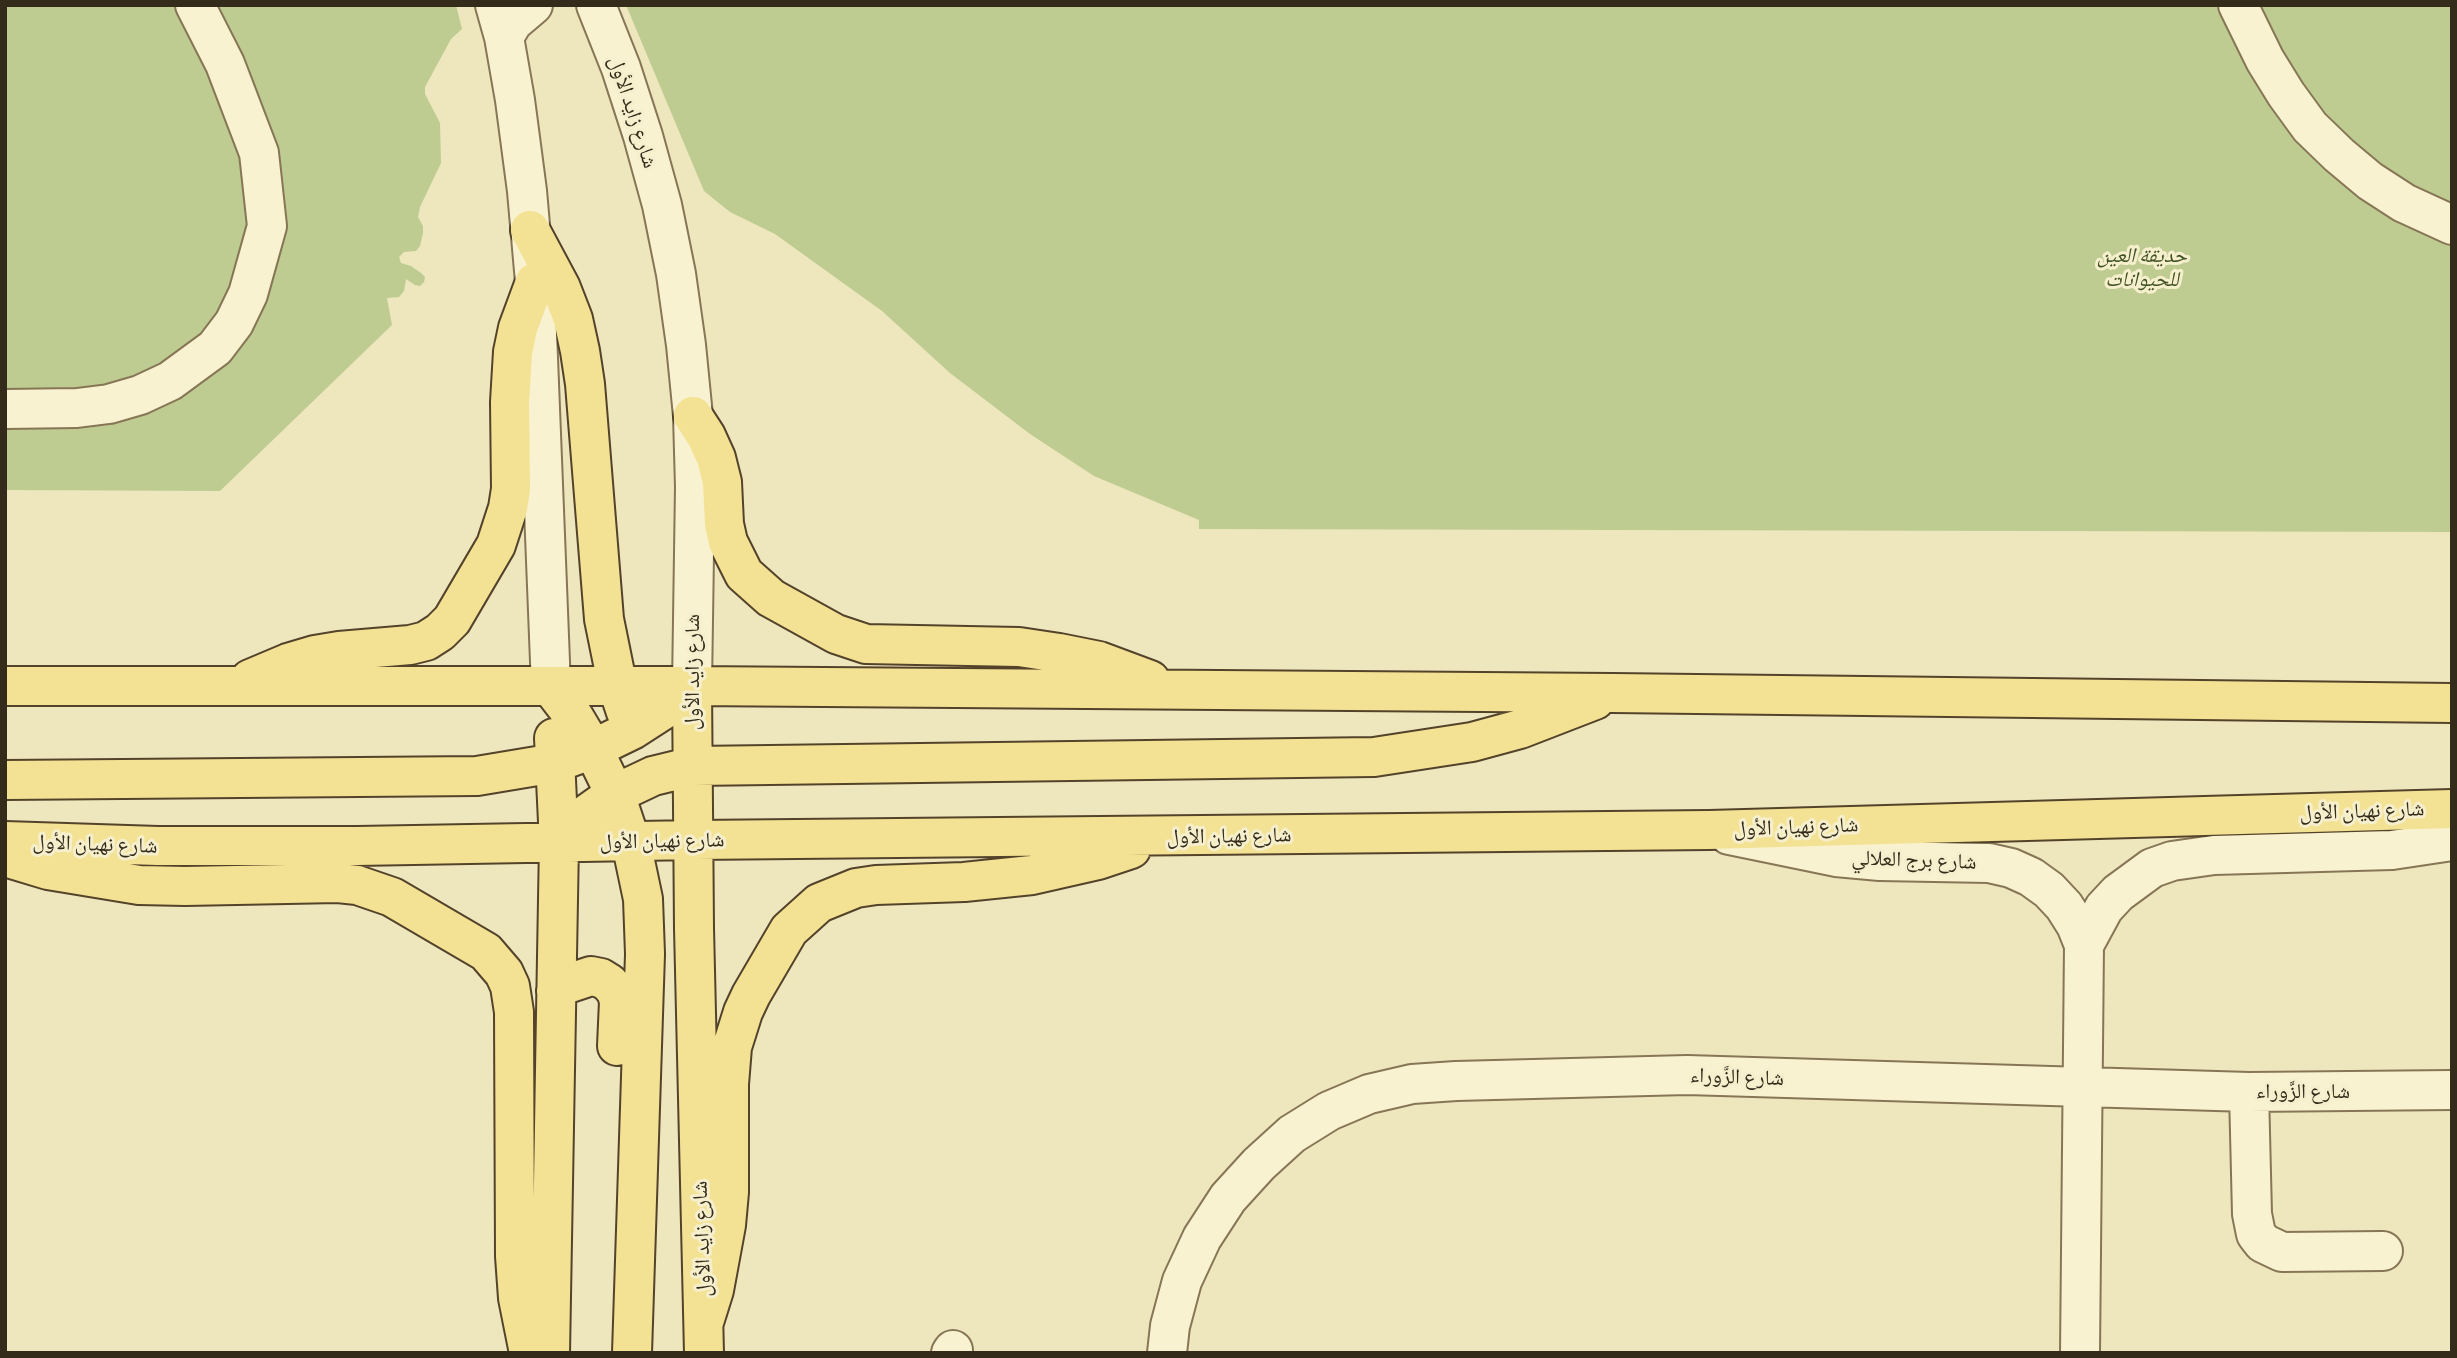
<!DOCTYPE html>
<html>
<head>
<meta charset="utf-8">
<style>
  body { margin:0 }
  #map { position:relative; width:2457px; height:1358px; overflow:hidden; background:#eee6bd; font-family:"Crimson Pro",serif }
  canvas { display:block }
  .frame { position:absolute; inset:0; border:7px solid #352b1b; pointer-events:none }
</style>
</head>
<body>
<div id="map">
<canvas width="2457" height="1358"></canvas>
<div class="frame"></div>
</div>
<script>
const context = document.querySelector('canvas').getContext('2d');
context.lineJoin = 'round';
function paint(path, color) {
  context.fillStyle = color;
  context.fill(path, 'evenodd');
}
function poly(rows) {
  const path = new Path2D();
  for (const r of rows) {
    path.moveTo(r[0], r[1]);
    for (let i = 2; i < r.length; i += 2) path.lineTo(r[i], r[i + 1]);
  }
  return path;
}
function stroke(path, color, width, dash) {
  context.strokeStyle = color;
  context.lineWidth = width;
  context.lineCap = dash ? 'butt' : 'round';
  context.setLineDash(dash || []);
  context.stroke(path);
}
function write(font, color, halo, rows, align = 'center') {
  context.font = font + ' "Crimson Pro","Noto Naskh Arabic",serif';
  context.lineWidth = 6;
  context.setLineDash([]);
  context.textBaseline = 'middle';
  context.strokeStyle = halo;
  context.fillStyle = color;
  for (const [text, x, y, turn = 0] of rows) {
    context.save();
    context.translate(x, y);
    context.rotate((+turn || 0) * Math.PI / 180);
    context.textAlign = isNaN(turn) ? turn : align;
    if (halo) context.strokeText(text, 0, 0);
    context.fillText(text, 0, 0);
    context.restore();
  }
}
paint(poly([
  [5,5,456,5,462,29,451,39,425,87,425,94,440,123,441,163,420,207,418,217,423,226,423,233,420,246,416,251,404,252,399,257,401,263,411,266,421,273,425,277,424,282,420,286,415,285,406,279,404,291,399,297,387,298,392,325,220,491,5,490],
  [626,5,2452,5,2452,532,1199,529,1199,520,1094,476,1030,434,950,373,882,311,775,234,730,212,704,191]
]), '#becc91');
const minor = poly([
  [495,5,504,37,515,100,527,191,535,282,551,687],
  [596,5,621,68,643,136,662,205,676,274,686,345,693,416,695,487,692,686],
  [2238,5,2265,60,2286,94,2310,127,2339,155,2370,181,2404,203,2452,225],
  [504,37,513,22,533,5],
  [5,409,77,408,109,404,140,395,170,381,215,348,234,323,248,294,267,226,259,153,225,64,195,5],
  [1729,835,1836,857,1880,861,1989,863,2011,868,2031,877,2049,890,2064,906,2076,925,2084,945,2080,1353],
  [2084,945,2104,908,2118,893,2152,868,2172,861,2214,855,2392,850,2452,841],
  [2249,1092,2252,1214,2256,1234,2263,1243,2282,1252,2383,1251],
  [951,1353,953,1350],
  [1167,1353,1170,1326,1182,1281,1202,1238,1228,1198,1259,1164,1292,1134,1329,1111,1369,1094,1412,1084,1456,1081,1687,1075,2249,1092,2452,1090]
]);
const major = poly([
  [530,230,561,288,573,319,580,351,585,384,604,619,618,688,626,712],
  [693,416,706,436,716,458,722,482,724,524,728,542,744,574,771,598,836,634,866,644,1019,647,1059,653,1099,661,1150,680],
  [250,679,288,663,315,655,339,651,410,645,426,641,440,632,452,620,496,545,508,508,511,489,510,402,513,352,518,328,535,282],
  [5,686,692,686,1613,693,2452,703],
  [692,686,694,928,704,1353],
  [551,687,574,717,593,749,615,794,631,842,643,899,645,954,632,1353],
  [5,780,477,776,555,763,593,749,632,730,663,710,692,686],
  [5,841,158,846,357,846,695,840,1709,830,2452,809],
  [559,843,584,816,615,794,653,776,694,766,1374,757,1472,742,1520,729,1595,700],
  [5,857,48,870,139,885,185,886,338,883,357,885,392,897,486,952,504,973,510,986,514,1012,515,1256,518,1298,529,1353],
  [556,991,567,984,591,976,601,978,609,983,616,991,619,1001,617,1046],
  [704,1322,714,1290,726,1225,729,1192,729,1084,732,1047,743,1012,751,995,789,930,819,903,856,888,876,885,964,882,1032,875,1098,860,1131,849],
  [550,1353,559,843,554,738]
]);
stroke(minor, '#867656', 42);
stroke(major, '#54432b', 42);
stroke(minor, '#f9f2d0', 38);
stroke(major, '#f3e293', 38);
write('21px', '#352b1b', '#f6efcd', [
  ["شارع زايد الأول",633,112,72],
  ["شارع زايد الأول",693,672,-90],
  ["شارع نهيان الأول",2362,811,-2],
  ["شارع نهيان الأول",1796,827,-2],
  ["شارع نهيان الأول",1229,836,-1],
  ["شارع نهيان الأول",662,841,-1],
  ["شارع نهيان الأول",95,844,2],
  ["شارع برج العلالي",1914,860,2],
  ["شارع الزَّوراء",1737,1077,2],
  ["شارع الزَّوراء",2303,1092],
  ["شارع زايد الأول",702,1239,-92]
]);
write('italic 21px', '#3f5221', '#f6efcd', [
  ["حديقة العين",2142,256],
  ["للحيوانات",2142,280]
]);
</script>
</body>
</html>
